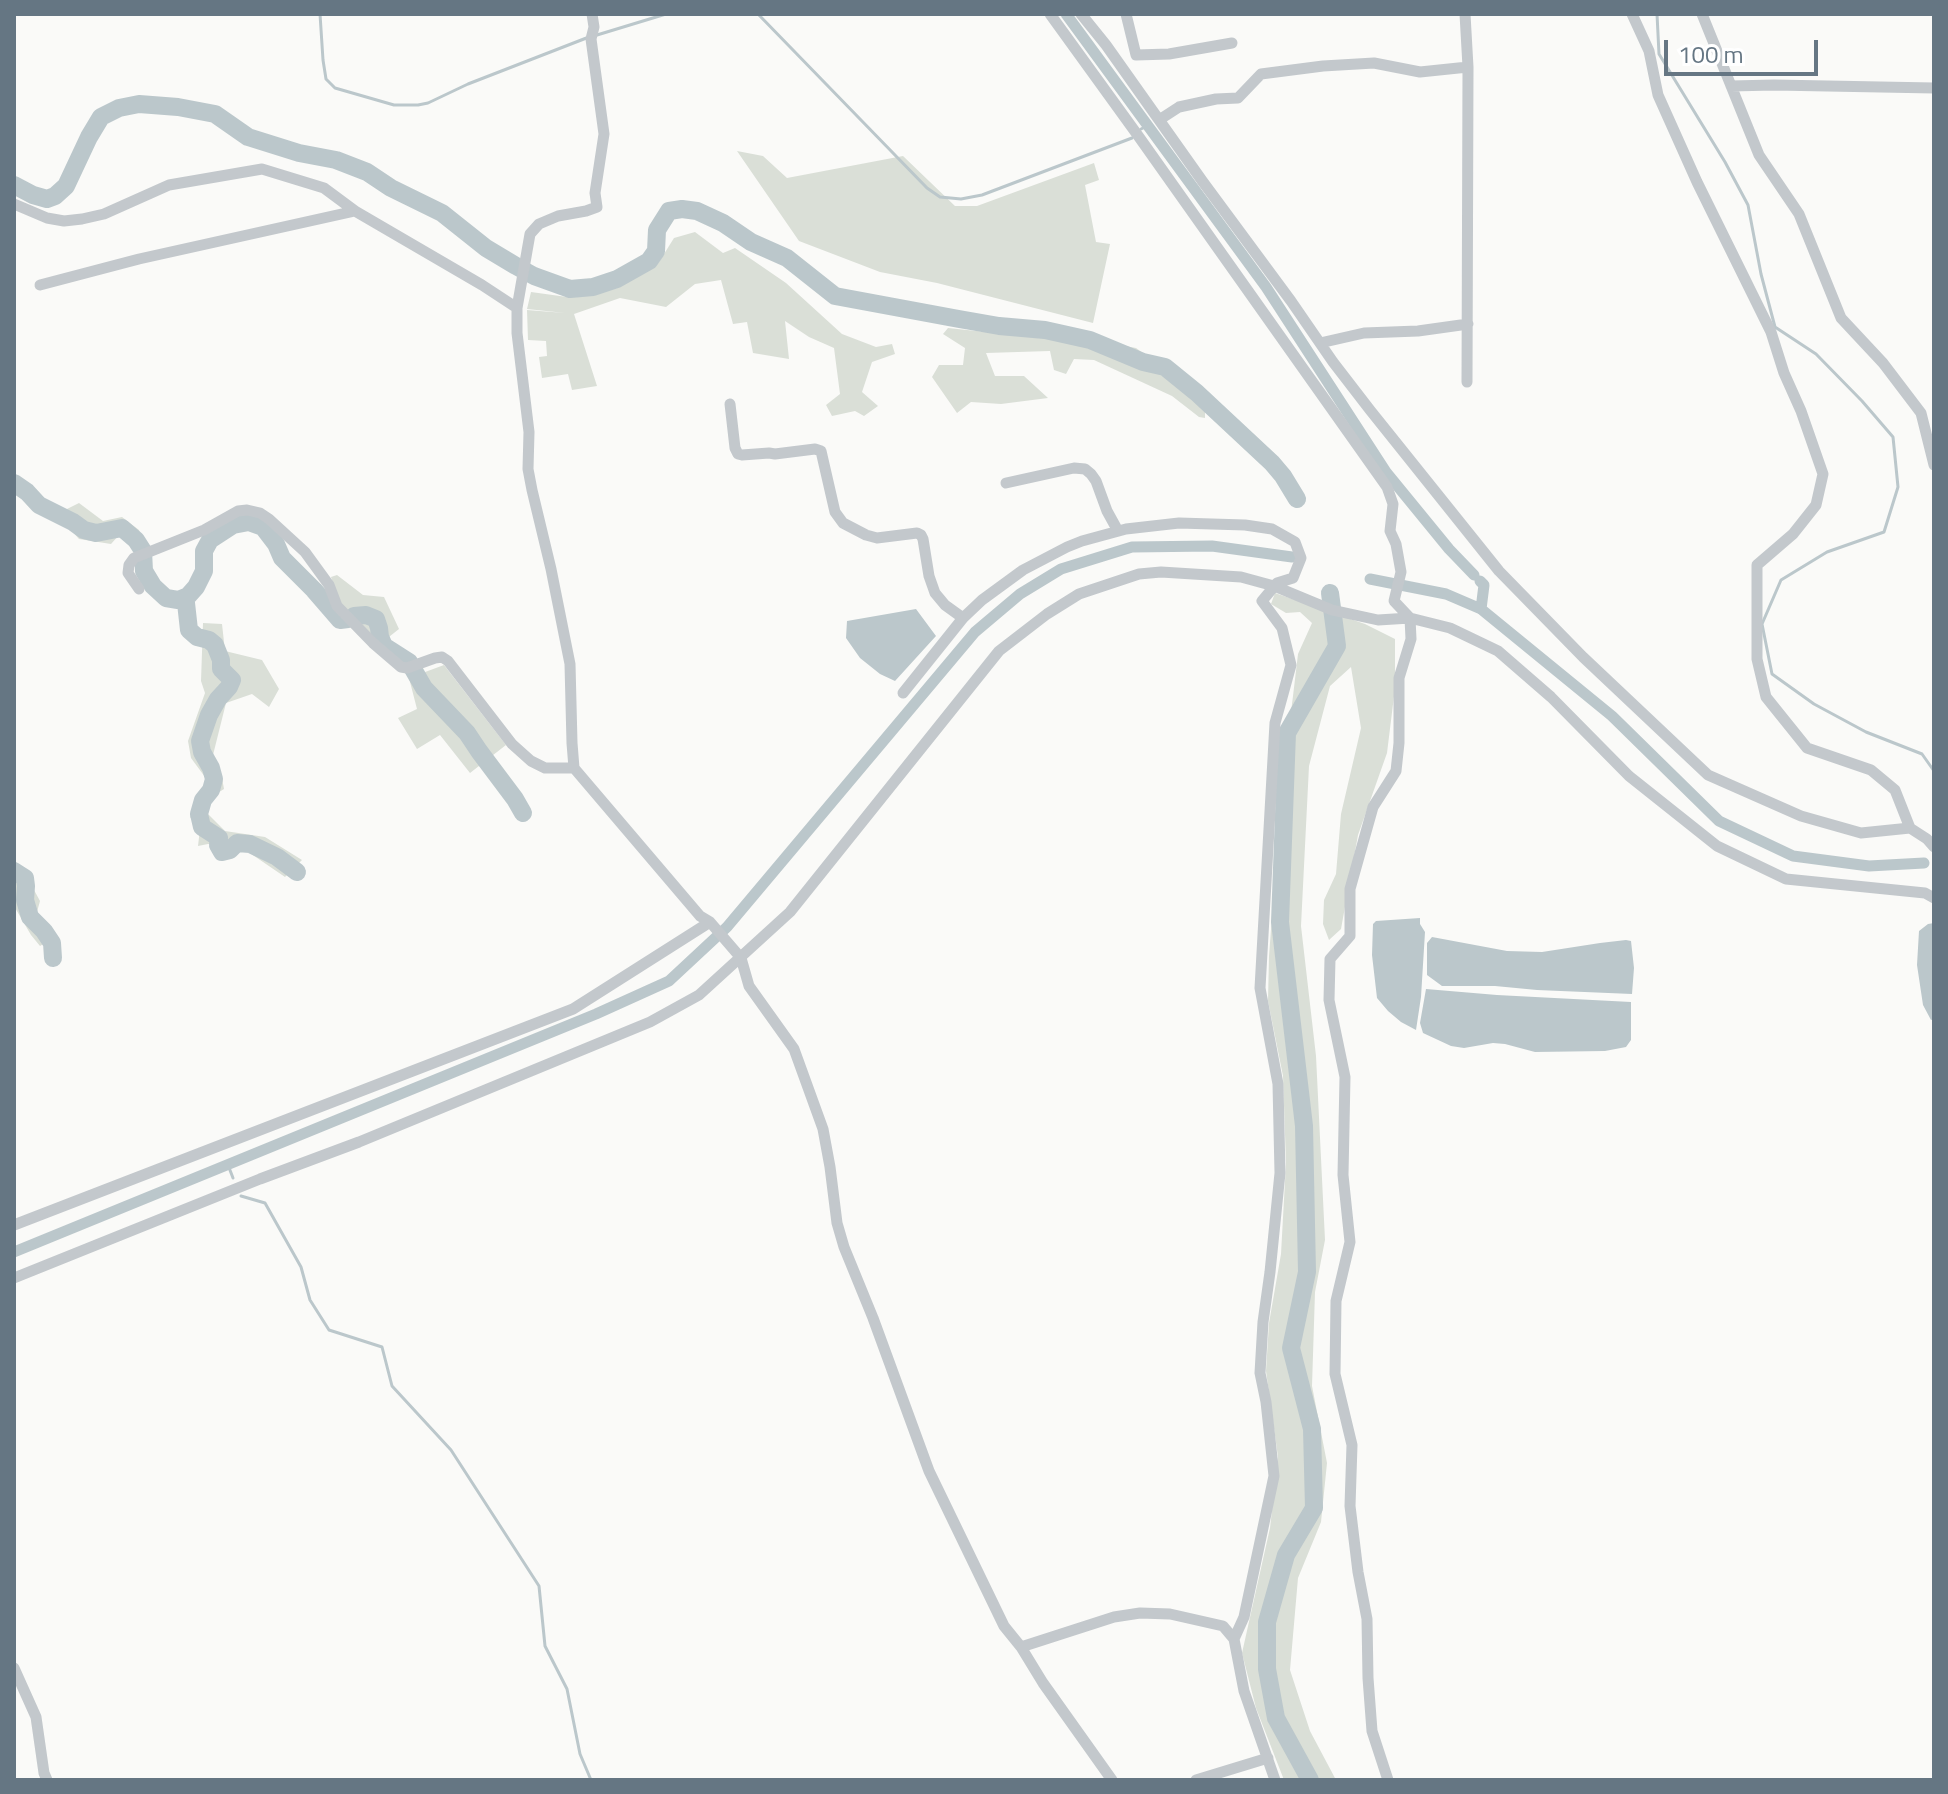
<!DOCTYPE html>
<html>
<head>
<meta charset="utf-8">
<style>
  body { margin:0 }
  #map { position:relative; width:1948px; height:1794px; overflow:hidden; background:#fafaf8; font-family:"Titillium Web",sans-serif }
  canvas { display:block }
  .frame { position:absolute; inset:0; border:16px solid #657683; pointer-events:none }
  .scale { position:absolute; left:1664px; top:40px; width:154px; height:36px; box-sizing:border-box; border:4px solid #657683; border-top:0; padding-left:10px; font-size:24px; line-height:28px; white-space:nowrap; color:#657683; -webkit-text-stroke:6px #fff; paint-order:stroke }
</style>
</head>
<body>
<div id="map">
<canvas width="1948" height="1794"></canvas>
<div class="frame"></div>
<div class="scale">100 m</div>
</div>
<script>
const context = document.querySelector('canvas').getContext('2d');
context.lineJoin = 'round';
function paint(path, color) {
  context.fillStyle = color;
  context.fill(path, 'evenodd');
}
function poly(rows) {
  const path = new Path2D();
  for (const r of rows) {
    path.moveTo(r[0], r[1]);
    for (let i = 2; i < r.length; i += 2) path.lineTo(r[i], r[i + 1]);
  }
  return path;
}
function stroke(path, color, width, dash) {
  context.strokeStyle = color;
  context.lineWidth = width;
  context.lineCap = dash ? 'butt' : 'round';
  context.setLineDash(dash || []);
  context.stroke(path);
}
paint(poly([
  [737,151,763,156,787,178,903,156,955,206,977,206,1094,163,1099,180,1085,185,1096,242,1110,244,1093,323,937,283,880,272,799,241],
  [695,232,723,253,735,248,786,283,842,334,876,347,892,344,895,354,872,362,862,392,878,406,864,416,855,411,832,416,826,405,840,394,834,348,809,337,785,321,789,359,753,353,747,322,733,324,721,280,695,284,666,307,620,298,574,314,597,386,572,390,568,374,542,378,539,357,547,356,546,341,528,340,527,310,565,313,527,309,531,292,567,297,617,288,659,262,674,238],
  [948,328,1052,339,1099,341,1136,348,1158,364,1205,405,1205,418,1199,417,1172,396,1094,360,1074,359,1066,374,1054,370,1050,351,986,353,995,376,1024,376,1048,398,1001,404,971,402,957,413,932,377,939,365,963,365,965,348,943,334],
  [79,503,103,521,122,517,139,530,144,545,134,551,120,534,111,544,79,539,57,514],
  [337,575,363,595,384,597,399,629,380,644,340,604,331,577],
  [1275,593,1365,624,1395,639,1395,688,1387,753,1358,835,1341,929,1329,940,1323,924,1324,900,1336,874,1341,814,1361,728,1351,667,1330,686,1309,766,1301,926,1316,1056,1325,1240,1315,1292,1312,1386,1327,1463,1321,1522,1298,1578,1290,1670,1310,1731,1336,1780,1284,1780,1256,1708,1242,1653,1270,1528,1278,1457,1266,1371,1269,1323,1281,1254,1286,1163,1283,1076,1268,1001,1269,956,1282,783,1293,696,1298,654,1312,623,1300,612,1286,613,1271,604],
  [203,623,222,624,225,651,262,660,279,689,269,707,252,694,226,703,212,759,222,778,224,789,208,799,207,813,225,831,265,837,302,860,285,877,244,849,208,844,198,846,200,829,190,817,205,785,205,777,191,758,188,741,205,693,201,681],
  [444,665,506,745,470,773,440,735,417,749,398,718,417,709,409,678],
  [14,865,28,879,40,901,37,912,55,937,40,946,31,935,14,906]
]), '#dadfd7');
paint(poly([
  [916,609,936,636,895,681,880,674,860,658,846,638,847,621],
  [1420,918,1420,924,1425,932,1421,997,1416,1030,1401,1022,1388,1011,1377,998,1372,955,1373,924,1376,921],
  [1934,923,1934,1019,1931,1020,1923,1005,1917,965,1919,931,1928,924],
  [1432,937,1507,951,1542,952,1600,943,1626,940,1631,941,1634,968,1632,994,1537,990,1495,986,1442,986,1427,975,1427,943],
  [1426,989,1497,995,1631,1002,1631,1040,1626,1047,1605,1051,1535,1052,1505,1044,1493,1043,1464,1048,1451,1046,1423,1033,1420,1023]
]), '#bbc7cb');
stroke(poly([
  [320,14,323,60,326,79,335,88,394,105,418,105,428,103,468,84,589,37],
  [758,14,927,188,940,197,961,199,982,195,1132,138],
  [1657,14,1659,54,1725,162,1748,205,1761,274,1775,327,1816,354,1862,401,1893,437,1898,487,1884,532,1827,552,1781,580,1762,624,1772,674,1814,704,1866,732,1922,754,1934,771],
  [597,35,666,14],
  [1141,129,1147,126],
  [228,1165,233,1178],
  [241,1196,265,1203,301,1267,310,1300,329,1330,382,1347,392,1386,451,1450,539,1586,545,1646,567,1689,580,1754,591,1780]
]), '#bbc7cb', 3);
stroke(poly([
  [1066,14,1266,287,1386,472,1449,549,1474,575],
  [1370,579,1446,594,1481,609,1612,716,1719,821,1793,856,1869,866,1924,863],
  [1480,581,1484,585,1481,609],
  [14,1252,596,1014,669,981,727,927,975,632,1020,594,1061,569,1132,547,1212,546,1292,557]
]), '#bbc7cb', 11);
stroke(poly([
  [14,185,33,195,47,199,55,196,66,186,89,137,101,117,119,108,139,104,178,107,215,114,248,137,299,153,336,160,367,172,391,188,442,213,486,248,516,266,534,276,570,289,593,287,617,279,649,261,656,251,657,230,669,211,682,209,697,211,723,223,751,242,787,258,835,296,959,319,999,326,1045,330,1090,340,1143,362,1165,367,1197,393,1272,463,1283,476,1297,499],
  [14,483,27,492,39,505,73,522,84,530,96,533,122,528,136,540,143,551,144,571,153,586,166,598,178,600,188,596,196,587,204,571,204,551,210,540,233,525,249,522,263,527,276,544,282,558,314,590,340,620,348,619],
  [181,599,186,603,189,630,197,637,209,640,215,645,221,660,221,669,232,680,229,687,218,699,209,715,200,741,202,752,211,768,214,779,211,790,203,800,199,814,202,827,219,838,218,845,222,852,230,850,237,843,250,844,277,857,297,872],
  [354,616,366,615,376,619,379,628,380,637,384,646,409,662,424,688,467,733,479,751,515,799,523,813],
  [14,871,25,878,26,886,25,900,30,917,44,931,52,943,53,958],
  [1310,1780,1276,1718,1267,1669,1267,1622,1286,1555,1314,1508,1312,1429,1291,1348,1307,1272,1304,1126,1280,922,1287,733,1337,646,1330,593]
]), '#bbc7cb', 18);
stroke(poly([
  [592,14,594,27,591,39,604,134,595,193,597,207,586,211,558,216,539,224,530,234,517,308,517,333,529,432,528,469,532,490,551,569,570,664,572,743,574,768,700,916,710,922,741,958,749,986,794,1049,823,1129,830,1167,837,1223,844,1247,873,1318,929,1471,1004,1626,1021,1647,1114,1617,1140,1613,1170,1614,1223,1626,1234,1639,1244,1691,1275,1780],
  [1050,14,1139,137,1387,487,1393,504,1390,531,1396,544,1401,572,1394,601,1410,618,1411,639,1399,678,1399,743,1396,771,1373,807,1350,889,1350,936,1330,959,1329,1000,1345,1077,1343,1175,1350,1242,1336,1301,1335,1374,1352,1445,1350,1506,1358,1572,1367,1619,1368,1678,1372,1731,1388,1780],
  [1081,14,1106,45,1203,182,1291,301,1333,362,1370,410,1499,571,1583,657,1708,775,1801,816,1861,833,1910,828],
  [1126,14,1136,55,1169,54,1232,43],
  [1465,14,1468,67,1467,382],
  [1632,14,1649,51,1658,95,1697,182,1771,332,1784,373,1801,411,1823,474,1816,505,1793,534,1757,565,1757,659,1766,697,1807,748,1871,770,1895,790,1910,828,1927,839,1934,847],
  [1702,14,1759,155,1799,214,1841,318,1883,363,1921,413,1934,465],
  [1731,86,1774,85,1934,88],
  [1159,120,1179,107,1216,99,1238,98,1261,74,1323,66,1374,63,1420,72,1468,67],
  [14,204,47,218,64,221,82,219,104,214,169,185,262,169,324,188,355,211],
  [40,285,139,259,355,211,482,285,517,308],
  [1320,343,1364,333,1418,331,1468,324],
  [730,404,735,448,738,454,742,455,769,453,775,454,815,449,821,451,835,512,843,523,866,535,877,538,917,533,921,535,923,539,929,576,935,593,945,605,963,618],
  [1006,483,1074,468,1085,469,1091,474,1096,481,1107,511,1118,531],
  [139,589,128,573,129,565,134,558,204,530,238,511,247,510,260,513,269,519,305,552,329,585,337,606,373,643,401,667,407,668,435,658,442,657,448,661,512,744,531,761,545,768,574,768],
  [903,693,963,618,982,600,1023,570,1067,547,1082,541,1126,529,1179,523,1245,525,1272,529,1295,542,1301,558,1293,578,1277,583,1262,601,1282,628,1291,665,1275,723,1260,988,1278,1084,1280,1173,1270,1272,1263,1322,1260,1373,1266,1402,1274,1476,1244,1617,1234,1639],
  [14,1225,573,1009,710,922],
  [14,1278,260,1179,359,1142,650,1022,699,995,790,912,999,651,1047,614,1079,594,1139,574,1161,572,1241,577,1274,586,1332,610,1378,620,1410,618,1450,628,1498,651,1551,697,1629,776,1717,846,1786,879,1925,893,1934,898],
  [1021,1647,1043,1683,1112,1780],
  [14,1668,36,1717,44,1773,47,1780],
  [1196,1780,1268,1758]
]), '#c3c8cc', 11);
</script>
</body>
</html>
